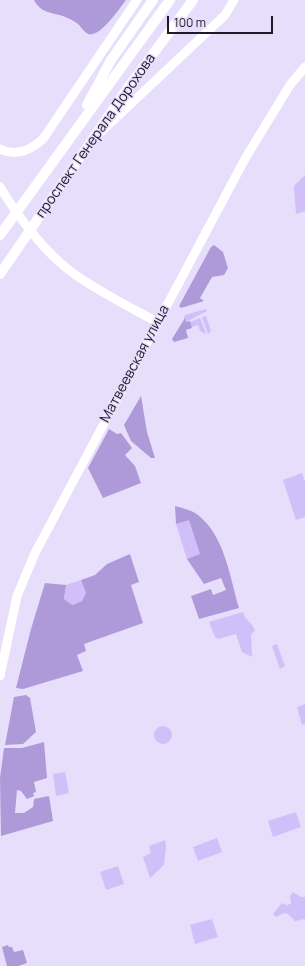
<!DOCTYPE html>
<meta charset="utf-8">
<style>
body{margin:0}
#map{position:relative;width:305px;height:966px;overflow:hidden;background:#e6defb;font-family:Manrope,sans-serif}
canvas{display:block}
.scale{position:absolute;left:167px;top:16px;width:106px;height:18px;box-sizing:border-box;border:2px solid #1e1a27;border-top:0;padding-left:5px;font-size:12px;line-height:14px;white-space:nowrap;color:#1e1a27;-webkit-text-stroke:3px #e6defb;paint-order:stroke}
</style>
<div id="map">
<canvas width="305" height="966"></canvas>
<div class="scale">100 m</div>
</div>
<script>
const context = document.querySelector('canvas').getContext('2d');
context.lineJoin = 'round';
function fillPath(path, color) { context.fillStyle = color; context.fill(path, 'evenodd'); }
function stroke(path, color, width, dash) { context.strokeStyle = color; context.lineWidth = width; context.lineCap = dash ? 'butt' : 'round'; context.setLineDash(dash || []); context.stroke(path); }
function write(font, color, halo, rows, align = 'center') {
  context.font = font + ' Manrope,sans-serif'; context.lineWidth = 3; context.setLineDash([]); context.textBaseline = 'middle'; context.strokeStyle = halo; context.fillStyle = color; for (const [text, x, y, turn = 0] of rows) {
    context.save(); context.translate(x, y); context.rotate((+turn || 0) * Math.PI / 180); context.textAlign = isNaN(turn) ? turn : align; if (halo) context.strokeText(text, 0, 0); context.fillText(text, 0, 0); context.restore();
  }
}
const green = new Path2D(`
 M305,175V211L296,214L294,186Z
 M206,309L207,311L186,322L184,318L185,315Z
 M206,316L211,331L208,334L202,317Z
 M200,318L206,333L205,334L200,331L198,325L192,327L190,322Z
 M302,473L305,482V517L296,520L283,480Z
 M189,519L201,555L187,559L176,524Z
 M81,580L86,593L82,601L71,605L64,599L66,585Z
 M243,612C245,620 252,623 255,630L251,635L252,657L242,652L236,634L218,639L215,637L209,622Z
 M277,644L285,666L280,669L272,646Z
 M305,704V724L302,725L297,707Z
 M154 735a9 9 0 1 1 18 0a9 9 0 1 1-18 0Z
 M65,772L69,793L56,796L53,774Z
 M296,812L301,827L273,837L268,821Z
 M217,838L222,852L198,861L193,847Z
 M165,840L166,847L164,865L150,878L143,857L151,853L149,846Z
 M118,866L124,884L106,890L100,872Z
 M293,892L301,897H305V919L295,921L288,914L284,913L276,917L273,914L282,903L286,905L291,904L290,896Z
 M212,919L218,937L195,944L190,925Z`);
const forest = new Path2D(`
 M34,0H126C119,9 100,38 88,34C84,32 82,28 79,25C75,21 68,18 63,16C50,12 41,13 34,0Z
 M214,245L223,252L228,268L224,275L212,277L200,298L204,301L181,308L179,306L211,247Z
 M185,318L186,322L190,321L192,328L186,330L188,338L174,342L172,339Z
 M141,396L147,432L155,458H151L131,441L124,425Z
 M109,429L117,434L121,433L132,448L125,455L135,466L141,483L103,498L88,468Z
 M175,506C182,508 192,510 198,515C225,536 230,578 239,608L199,619L191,596L211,589L213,595L226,590L221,578L204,584L187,559L200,554L189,520L176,524Z
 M130,554L139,582L131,585L143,623L84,644L86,651L77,655L83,671L23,689L16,688L31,629L45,583L66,585L64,599L72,605L82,601L86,593L81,580L95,575L107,564Z
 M26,695L30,698L36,732L23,744L5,745L14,697Z
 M44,742L47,778L34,782L36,792L33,793L34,796L27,799L21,791L17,790L15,813H24L33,807L34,799L49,796L53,821L1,836L0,778L4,748H22Z
 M8,945L9,947H12L14,952L23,950L27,963L18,966H7L2,947Z`);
const tertiary = new Path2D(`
 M101,132L225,15L234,0
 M0,149C16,157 31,150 43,139L137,0
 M0,187C19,218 41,248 70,271C97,291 128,306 157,322
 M0,676L17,596L35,553L246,157L290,85L305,67`);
const secondary = new Path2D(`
 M87,105L111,60L153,0
 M0,235L170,0
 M0,274L127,89L193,0`);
const streetNames = [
 ["проспект Генерала Дорохова",96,136,-55],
 ["Матвеевская улица",135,364,-62]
];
fillPath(green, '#d1bffa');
fillPath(forest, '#ae9ad8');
stroke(tertiary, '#fff', 9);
stroke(secondary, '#fff', 10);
write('14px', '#1e1a27', '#e6defb', streetNames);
</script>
